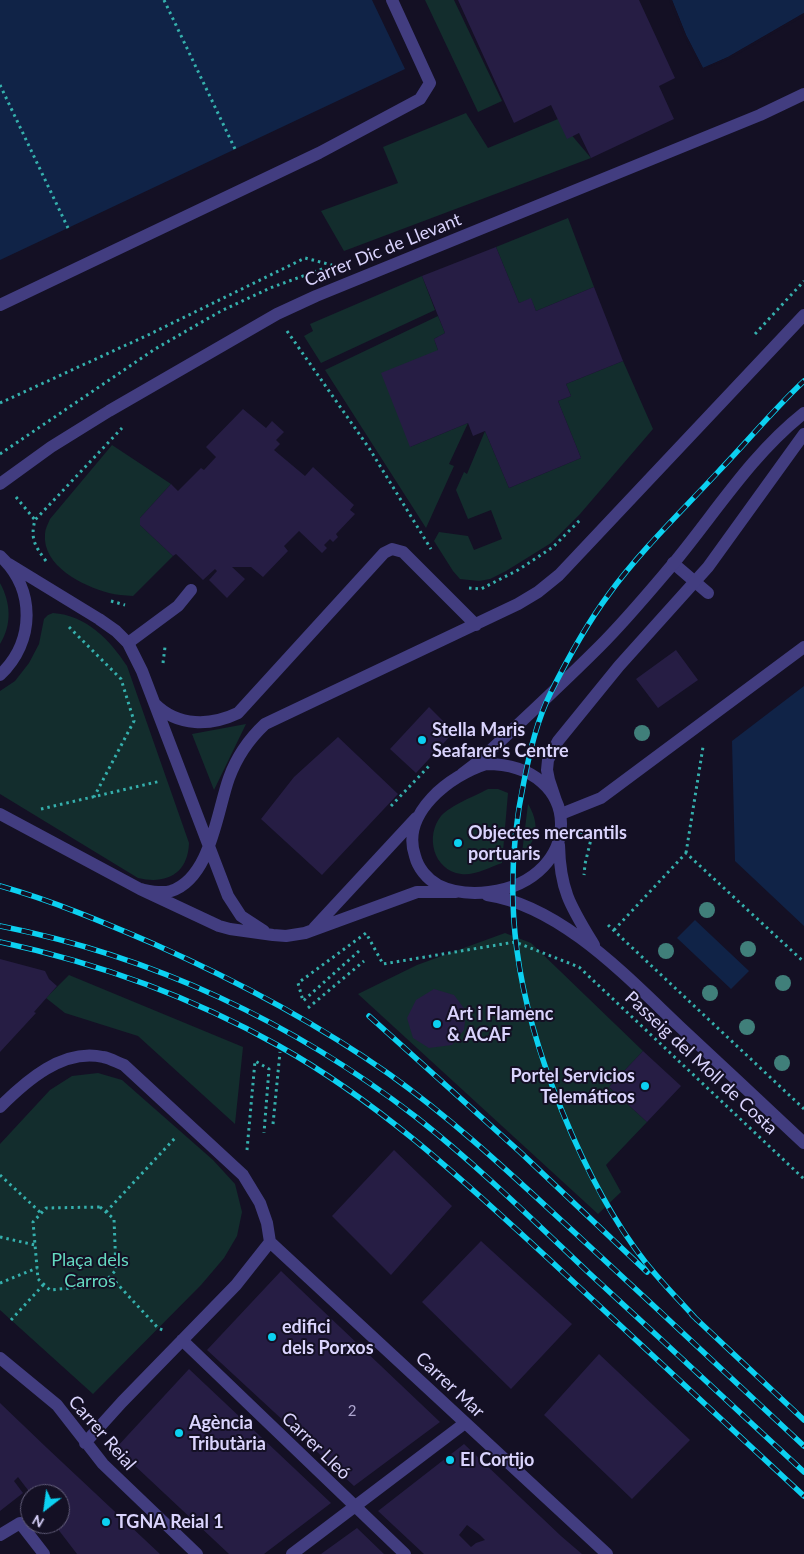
<!DOCTYPE html>
<meta charset="utf-8">
<style>
body{margin:0}
#map{position:relative;width:804px;height:1554px;overflow:hidden;background:#141024;font-family:Lato,sans-serif}
canvas{display:block}
.north{position:absolute;left:20px;top:1484px;width:50px;height:50px;box-sizing:border-box;background:#141024;border:1px solid #635e7b;border-radius:50%;rotate:210deg;font-size:14px;font-weight:700;line-height:20px;text-align:center;color:#dad4fd}
.north::after{content:'';display:block;margin:auto;width:18px;height:22px;background:#0cd1f1;clip-path:polygon(50% 0,100% 100%,50% 72%,0 100%)}
</style>
<div id="map">
<canvas width="804" height="1554"></canvas>
<div class="north">N</div>
</div>
<script>
const context = document.querySelector('canvas').getContext('2d');
context.lineJoin = 'round';
function fillPath(path, color) { context.fillStyle = color; context.fill(path, 'evenodd'); }
function stroke(path, color, width, dash) { context.strokeStyle = color; context.lineWidth = width; context.lineCap = dash ? 'butt' : 'round'; context.setLineDash(dash || []); context.stroke(path); }
function write(font, color, halo, rows, align = 'center') {
  context.font = font + ' Lato,sans-serif'; context.lineWidth = 4; context.setLineDash([]); context.textBaseline = 'middle'; context.strokeStyle = halo; context.fillStyle = color; for (const [text, x, y, turn = 0] of rows) {
    context.save(); context.translate(x, y); context.rotate((+turn || 0) * Math.PI / 180); context.textAlign = isNaN(turn) ? turn : align; if (halo) context.strokeText(text, 0, 0); context.fillText(text, 0, 0); context.restore();
  }
}
const green = new Path2D(`
 M425,0H454L502,101L478,112Z
 M466,113L488,148L558,119L591,158L344,251L321,211L398,183L383,147Z
 M568,218L594,287L536,311L531,299L519,303L496,247Z
 M422,276L435,310L321,363L304,336L313,331L310,324Z
 M438,316L445,333L434,339L438,350L410,447L468,423L449,464L454,466L426,528L325,370Z
 M623,361L653,429L580,514L551,543L506,571L490,579L479,581L460,579L453,571L434,541L439,532L468,536L474,550L502,539L491,510L468,519L456,490L464,472L467,474L485,431L509,488L581,458L558,401L571,396L566,384Z
 M112,445L171,484L140,518V525L173,556L133,596C125,595 116,595 109,593C83,586 42,566 45,534C45,529 48,524 50,519Z
 M0,583C11,603 12,625 0,644Z
 M53,613C86,615 110,640 127,666L189,843C188,873 167,885 138,878L0,794V691L15,681L29,663L39,644L44,619L48,615Z
 M246,724L214,790L192,734Z
 M488,789H498L508,793L502,863C490,867 474,876 461,874C433,870 425,836 441,816C451,805 475,796 488,789Z
 M528,804C539,822 539,840 522,853Z
 M505,933L531,943L643,1051L609,1087L647,1122L606,1165L621,1192L598,1214L358,994L417,965Z
 M69,975L243,1047L235,1124L138,1036L65,1013L46,998Z
 M98,1073L122,1080L213,1160L235,1184L242,1212L237,1236L224,1258L201,1285L93,1394L0,1310V1144L50,1090L72,1076Z`);
const water = new Path2D(`
 M0,0H372L405,69L0,260Z
 M672,0H804V13L728,57L703,68L686,35Z
 M804,686V926L735,861L732,741Z
 M695,920L749,971L731,989L677,938Z`);
const pier = new Path2D(`
 M669,0H672L686,35L703,68L728,57L804,13V16L729,59L702,70L684,36Z`);
const building = new Path2D(`
 M458,0H639L675,78L659,86L674,119L591,158L579,133L567,139L551,105L514,123Z
 M496,247L519,303L531,298L536,311L594,287L623,361L566,384L571,396L558,401L581,458L509,488L485,431L473,436L468,423L410,447L381,373L438,350L434,339L445,333L422,276Z
 M243,409L266,428L272,421L284,432L276,440L280,444L274,450L305,476L313,467L354,505L350,510L355,514L336,534L338,537L333,542L330,539L324,545L327,548L322,553L299,531L284,546L288,551L263,577L251,567H232L245,579L227,598L209,580L217,571L215,569L203,580L176,554L173,556L140,525V518L171,484L178,491L201,468L204,470L216,457L206,447Z
 M676,650L698,680L658,708L636,679Z
 M429,707L454,732L416,773L390,749Z
 M338,737L398,794L322,875L261,819L294,777Z
 M0,959L45,971L49,979L57,986L34,1012L36,1013L0,1052Z
 M434,989L454,995L466,1011L464,1030L452,1045L429,1048L413,1038L407,1018L416,1000Z
 M643,1051L681,1086L647,1122L609,1087Z
 M394,1150L452,1206L391,1275L332,1216Z
 M481,1241L572,1324L511,1389L422,1302Z
 M281,1271L440,1422L354,1486L207,1350Z
 M599,1354L690,1440L632,1499L544,1415Z
 M189,1369L331,1503L264,1554H229L116,1448Z
 M0,1403L47,1448L160,1554H77L54,1524H60V1494H31L18,1477L14,1481L23,1493L0,1511Z
 M464,1444L561,1536L582,1554H424L378,1511ZM467,1525L480,1535L485,1540L476,1543L471,1547L459,1535Z
 M357,1528L384,1554H321Z`);
const path = new Path2D(`
 M164,0L235,149
 M0,85L68,228
 M287,331L369,448L431,549
 M755,334L804,281
 M0,403L148,335L305,258L332,265
 M0,454L155,349L221,311L270,288L325,268
 M16,497L35,520
 M46,561C35,546 30,539 35,520L122,428
 M469,588L481,589L518,570L553,547L580,520
 M111,601L125,605
 M69,627L121,679L134,721L94,797
 M163,663L165,647
 M391,806L429,766
 M41,809L161,781
 M580,832L592,835L585,864L584,875
 M686,853L703,747
 M608,925L804,1109
 M614,930L686,853L804,962
 M359,951L303,1001L298,983L366,933L383,964L515,942L579,967L804,1179
 M308,1008L364,961
 M273,1124L280,1052
 M247,1150L255,1061L269,1069L264,1133
 M0,1175L41,1213
 M100,1207L114,1219L116,1270L102,1285L50,1290L38,1279L33,1222L46,1208Z
 M106,1212L175,1138
 M0,1237L35,1245
 M111,1277L158,1328L165,1331
 M0,1283L37,1268
 M11,1320L44,1284`);
const service = new Path2D(`
 M0,305L319,153L420,99L430,83L392,0
 M673,563L708,593
 M128,643L178,606L191,590
 M561,814L601,798L804,647`);
const minor = new Path2D(`
 M0,484L51,447L109,411L277,314L316,296L760,115L804,94
 M0,556C36,589 35,642 0,675
 M9,564L99,619L116,631L128,643L142,671L228,896L241,916L264,931
 M155,704C178,727 211,726 238,713L384,553L392,549L403,552L476,625
 M486,764C585,764 586,879 489,892C472,894 454,893 438,885C427,879 418,868 415,856C400,813 451,775 486,764Z
 M462,774L479,761C520,723 561,685 600,646C626,620 650,591 673,564C716,512 751,455 804,413
 M556,801L549,780L547,770L548,760L558,741L619,666L708,567L804,434
 M0,814L140,889L219,926L230,929L273,935L286,936L305,933L417,892H456
 M559,845C560,891 571,907 594,945
 M140,889C150,891 161,894 171,891C211,878 217,811 229,778C237,756 249,739 265,724L518,604L538,592L559,575L804,315
 M487,895C561,906 627,977 679,1026C721,1065 762,1104 804,1143
 M314,928L416,818
 M0,1107C26,1081 63,1048 103,1057C110,1058 118,1063 124,1065L243,1175L260,1203L267,1223L270,1242L236,1285L122,1402L85,1443
 M270,1242L607,1554
 M182,1340L405,1554
 M0,1358L57,1405L103,1464L197,1554
 M0,1535L20,1523L44,1554
 M292,1554L465,1423`);
const rail = new Path2D(`
 M0,886C53,901 103,922 154,944C235,980 315,1022 389,1074C455,1121 514,1177 574,1232C651,1303 727,1374 804,1446
 M0,926C152,956 293,1022 416,1117C477,1165 533,1220 589,1273C661,1339 733,1406 804,1472
 M0,942C98,963 192,997 279,1046C381,1103 467,1184 552,1262C636,1340 720,1418 804,1496
 M369,1016L520,1152L647,1272
 M692,1315L804,1420
 M697,1320C680,1301 662,1283 646,1263C610,1217 584,1165 562,1111C517,1001 499,899 524,781C530,751 537,720 551,692C568,658 586,625 609,594C641,550 681,512 718,472C747,442 774,409 804,381`);
const trees = [
 [642,733],
 [707,910],
 [748,949],
 [666,951],
 [783,983],
 [710,993],
 [747,1027],
 [782,1063]
];
const markers = [
 [422,740,5,"#0cd1f1"],
 [458,843,5,"#0cd1f1"],
 [437,1024,5,"#0cd1f1"],
 [645,1086,5,"#0cd1f1"],
 [272,1337,5,"#0cd1f1"],
 [179,1433,5,"#0cd1f1"],
 [450,1460,5,"#0cd1f1"],
 [106,1522,5,"#0cd1f1"]
];
const numberNames = [
 ["2",352,1411]
];
const streetNames = [
 ["Carrer Dic de Llevant",383,250,-22],
 ["Passeig del Moll de Costa",701,1063,43],
 ["Carrer Mar",450,1385,43],
 ["Carrer Reial",102,1433,49],
 ["Carrer Lleó",316,1446,44]
];
const poiNames = [
 ["Stella Maris",432,730],
 ["Seafarer’s Centre",432,751],
 ["Objectes mercantils",468,833],
 ["portuaris",468,854],
 ["Art i Flamenc",447,1014],
 ["& ACAF",447,1035],
 ["Portel Servicios",635,1076,"right"],
 ["Telemáticos",635,1097,"right"],
 ["edifici",282,1327],
 ["dels Porxos",282,1348],
 ["Agència",189,1423],
 ["Tributària",189,1444],
 ["El Cortijo",460,1460],
 ["TGNA Reial 1",116,1522]
];
const parkNames = [
 ["Plaça dels",90,1260],
 ["Carros",90,1281]
];
fillPath(green, '#132d2d');
fillPath(water, '#102347');
fillPath(pier, '#141024');
fillPath(building, '#261d44');
stroke(path, '#35b0ad', 3, [2.5, 4]);
stroke(service, '#423d80', 12);
stroke(minor, '#423d80', 12);
stroke(rail, '#0cd1f1', 5.5);
stroke(rail, '#141024', 4, [11]);
context.fillStyle = '#407f7a';
for (const [x, y] of trees) { context.beginPath(); context.arc(x, y, 8, 0, 2 * Math.PI); context.fill(); }
for (const [x, y, r, color] of markers) { const dot = new Path2D(); dot.arc(x, y, r, 0, 2 * Math.PI); context.fillStyle = color; context.fill(dot); stroke(dot, '#141024', 2); }
write('15px', '#ada6cf', null, numberNames);
write('18px', '#dad4fd', '#141024', streetNames);
write('bold 18px', '#dad4fd', '#141024', poiNames, 'left');
write('18px', '#64d9c0', '#141024', parkNames);
</script>
